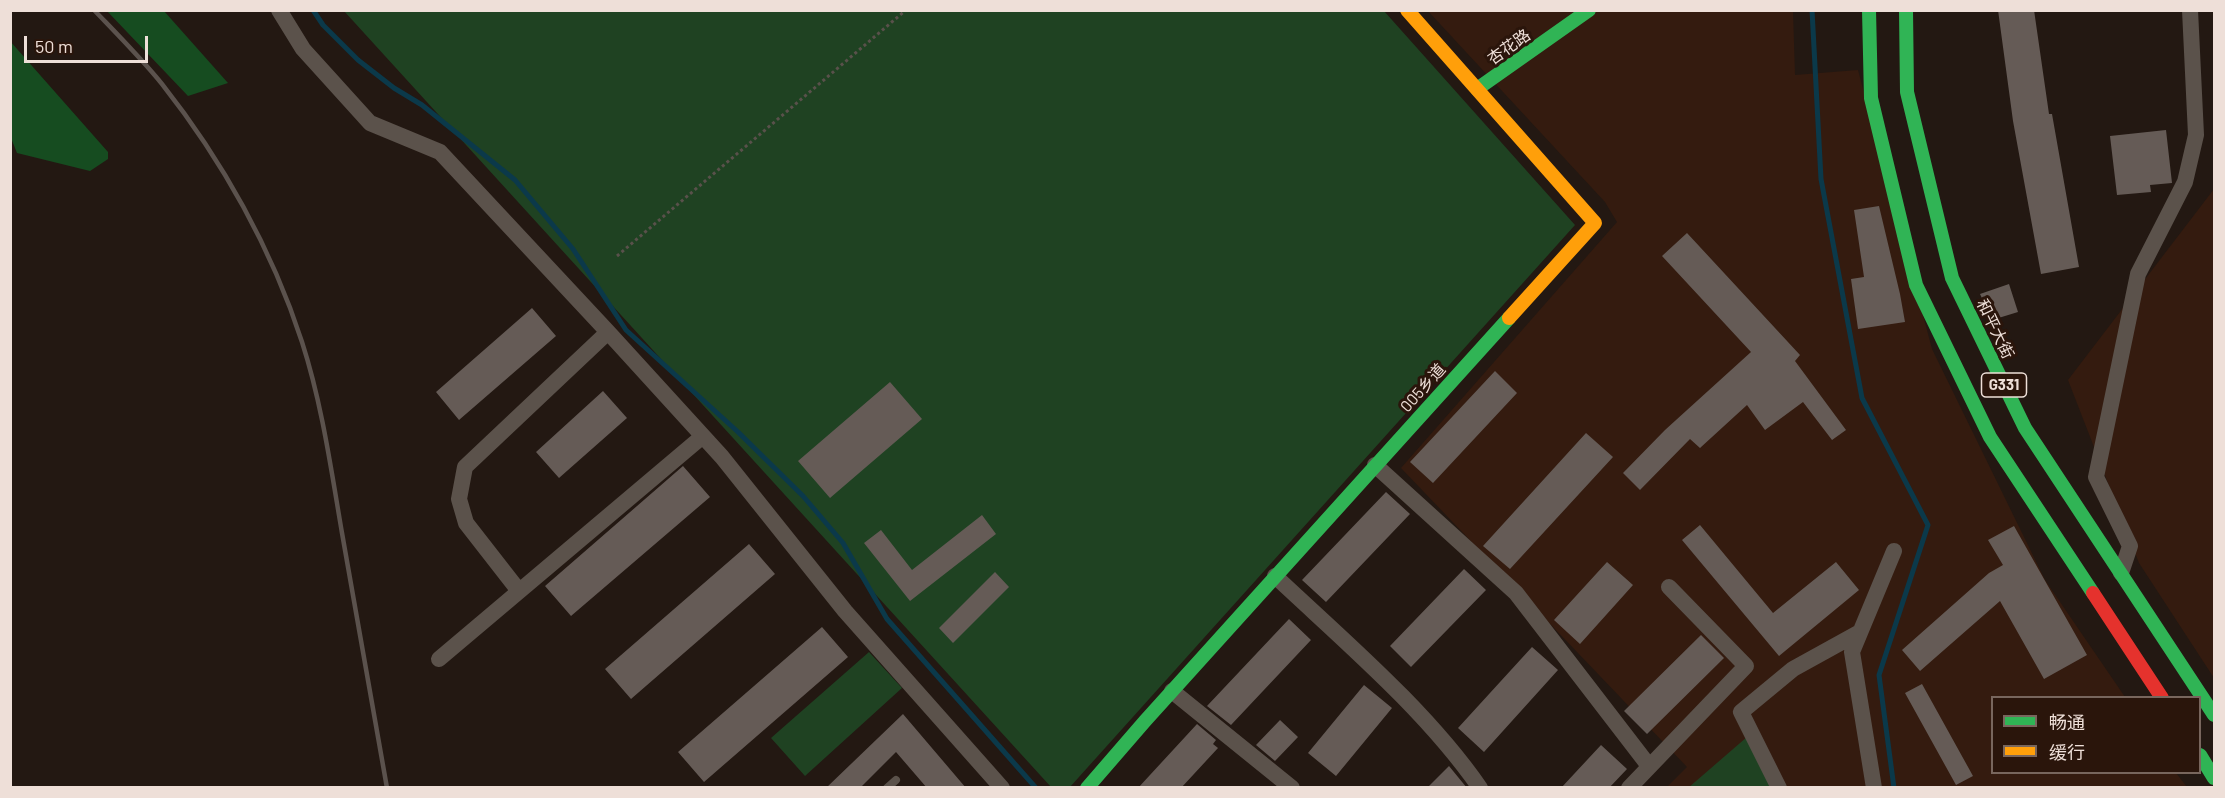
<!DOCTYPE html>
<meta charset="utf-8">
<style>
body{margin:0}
#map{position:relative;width:2225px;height:798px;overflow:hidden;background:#231812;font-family:Barlow,"Noto Sans SC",sans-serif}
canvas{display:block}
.frame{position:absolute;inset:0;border:12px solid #eedfd8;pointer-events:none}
.legend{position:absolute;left:1991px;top:696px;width:210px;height:78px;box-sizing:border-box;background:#2a150b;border:2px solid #78665d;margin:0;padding:8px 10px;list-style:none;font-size:18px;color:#eedfd8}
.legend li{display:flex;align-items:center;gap:12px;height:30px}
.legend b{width:30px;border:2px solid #78665d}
.scale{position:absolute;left:24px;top:36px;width:124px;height:27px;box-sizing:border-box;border:3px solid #eedfd8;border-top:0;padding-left:8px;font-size:18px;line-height:21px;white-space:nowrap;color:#eedfd8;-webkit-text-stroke:4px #2a150b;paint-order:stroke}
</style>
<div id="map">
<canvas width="2225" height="798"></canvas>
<div class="frame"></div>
<ul class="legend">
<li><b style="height:8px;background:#30b455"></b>畅通</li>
<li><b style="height:8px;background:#ff9f0a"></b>缓行</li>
</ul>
<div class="scale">50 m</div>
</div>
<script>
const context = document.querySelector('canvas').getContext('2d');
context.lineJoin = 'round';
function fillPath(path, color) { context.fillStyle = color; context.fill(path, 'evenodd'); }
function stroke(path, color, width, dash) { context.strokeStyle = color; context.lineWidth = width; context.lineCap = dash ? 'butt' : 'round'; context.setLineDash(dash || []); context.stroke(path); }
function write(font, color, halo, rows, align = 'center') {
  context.font = font + ' Barlow,"Noto Sans SC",sans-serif'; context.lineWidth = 6; context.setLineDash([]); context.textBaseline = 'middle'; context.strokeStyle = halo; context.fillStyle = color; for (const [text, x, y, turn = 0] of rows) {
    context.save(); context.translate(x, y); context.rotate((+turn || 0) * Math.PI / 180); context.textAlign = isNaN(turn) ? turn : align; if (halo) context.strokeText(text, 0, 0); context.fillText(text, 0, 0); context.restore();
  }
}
const built = new Path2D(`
 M1428,11H1793L1795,75L1858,70L1932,349L2045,580L2125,697L1992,698V772L2176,773L2187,787H1667L1687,767L1401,468L1617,222L1605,202Z
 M2214,189V678L2139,563L2068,380Z`);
const green = new Path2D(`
 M344,11H1384L1575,225L1070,787H1051Z
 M869,652L902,688L805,776L771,738Z
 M1747,737L1772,788H1688Z`);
const forest = new Path2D(`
 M107,11H164L228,83L188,96Z
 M10,41L108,152V159L90,171L17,153L11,138Z`);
const stream = new Path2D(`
 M313,10L323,25L358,60L394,88L422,105L515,180L573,249L626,330L738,432L803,496L843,543L887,619L1036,788
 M1812,10L1821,179L1862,398L1928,525L1879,675L1894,788`);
const building = new Path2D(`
 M1998,10H2034L2049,114H2052L2079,267L2041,274L2013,121Z
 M2166,130L2172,183L2150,185L2151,192L2117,195L2110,136Z
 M1879,206L1900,294L1905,322L1858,329L1851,279L1864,277L1854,210Z
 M1687,233L1800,355L1795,361L1846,430L1832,440L1803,402L1765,430L1747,405L1700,448L1690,439L1640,490L1623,473L1665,430L1751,352L1662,256Z
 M2009,284L2018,312L1992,320L1980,294Z
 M532,308L556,336L459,420L436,392Z
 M1495,371L1517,393L1433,483L1410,462Z
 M890,382L922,419L830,498L798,461Z
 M603,391L627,418L559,478L536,452Z
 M1586,433L1613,457L1510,569L1483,546Z
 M683,466L710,497L571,616L545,586Z
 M1386,492L1410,514L1326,602L1302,580Z
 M982,515L996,534L910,601L864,543L881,530L912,570Z
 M1700,525L1773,613L1836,562L1859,590L1779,656L1682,540Z
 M2014,526L2087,655L2044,679L2000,601L1920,671L1902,650L1989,573L2003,565L1988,540Z
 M749,544L775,574L631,699L605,669Z
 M1607,562L1633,585L1580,644L1554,620Z
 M1464,569L1486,590L1411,667L1390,646Z
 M995,572L1009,587L953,643L939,628Z
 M1289,619L1311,640L1231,725L1207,706Z
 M822,627L848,657L704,782L678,752Z
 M1701,635L1724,658L1647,734L1624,711Z
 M1532,647L1558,670L1484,752L1458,728Z
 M1922,684L1973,776L1956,785L1905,693Z
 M1364,685L1392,708L1336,776L1308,753Z
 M903,714L966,788H927L896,752L860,788H826Z
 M1280,720L1298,737L1275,761L1256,745Z
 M1197,724L1216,740L1213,744L1218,748L1181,788H1138Z
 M1601,745L1627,769L1609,788H1561Z
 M1449,766L1467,788H1427Z`);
const path = new Path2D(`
 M617,256L906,10`);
const lane = new Path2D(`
 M887,788L896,780`);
const street = new Path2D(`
 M279,10L303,49L370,123L440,152L608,332L722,457L845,611L1002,788
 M1375,465L1516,593L1649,766
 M2121,573L2130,546L2096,477L2138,274L2185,182L2196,135L2190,10
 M1275,576C1344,641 1426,710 1480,788
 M519,591L466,523L459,499L465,467L608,332
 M439,659L703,436
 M1172,691L1292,788
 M1629,788L1746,666L1669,587
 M1779,788L1741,712L1793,669L1860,632
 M1874,788L1852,652L1894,551`);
const fast = new Path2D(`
 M1869,10L1871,98L1916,285L1990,437L2093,593
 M1906,10L1907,92L1952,278L2025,428L2214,715
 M1477,89L1589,10
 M2200,755L2214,778
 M1087,788L1145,721L1509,318`);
const slow = new Path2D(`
 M1407,10L1595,223L1509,318`);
const jam = new Path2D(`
 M2093,593L2162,698`);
const rail = new Path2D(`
 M94,10C117,34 141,58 162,84C222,160 272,249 302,342C322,404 331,469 342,533C357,618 372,703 387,788`);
const shields = [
 [2004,385,45]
];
const shieldNames = [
 ["G331",2004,385]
];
const streetNames = [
 ["杏花路",1509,47,-35],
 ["和平大街",1995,329,64],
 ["005乡道",1423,388,-48]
];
fillPath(built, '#341b0f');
fillPath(green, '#1f4222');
fillPath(forest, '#164c20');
stroke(stream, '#0b394a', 5);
fillPath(building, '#655b56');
stroke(path, '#59514b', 3, [3, 3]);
stroke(lane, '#5b524b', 8);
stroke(street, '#5b524b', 16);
stroke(fast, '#30b455', 14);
stroke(slow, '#ff9f0a', 14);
stroke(jam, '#e5322d', 14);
stroke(rail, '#5b524d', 4.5);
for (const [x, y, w] of shields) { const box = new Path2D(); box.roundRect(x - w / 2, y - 12, w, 24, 4.5); context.fillStyle = '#2a150b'; context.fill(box); stroke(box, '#eedfd8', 1.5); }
write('bold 15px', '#eedfd8', null, shieldNames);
write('16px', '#eedfd8', '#2a150b', streetNames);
</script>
